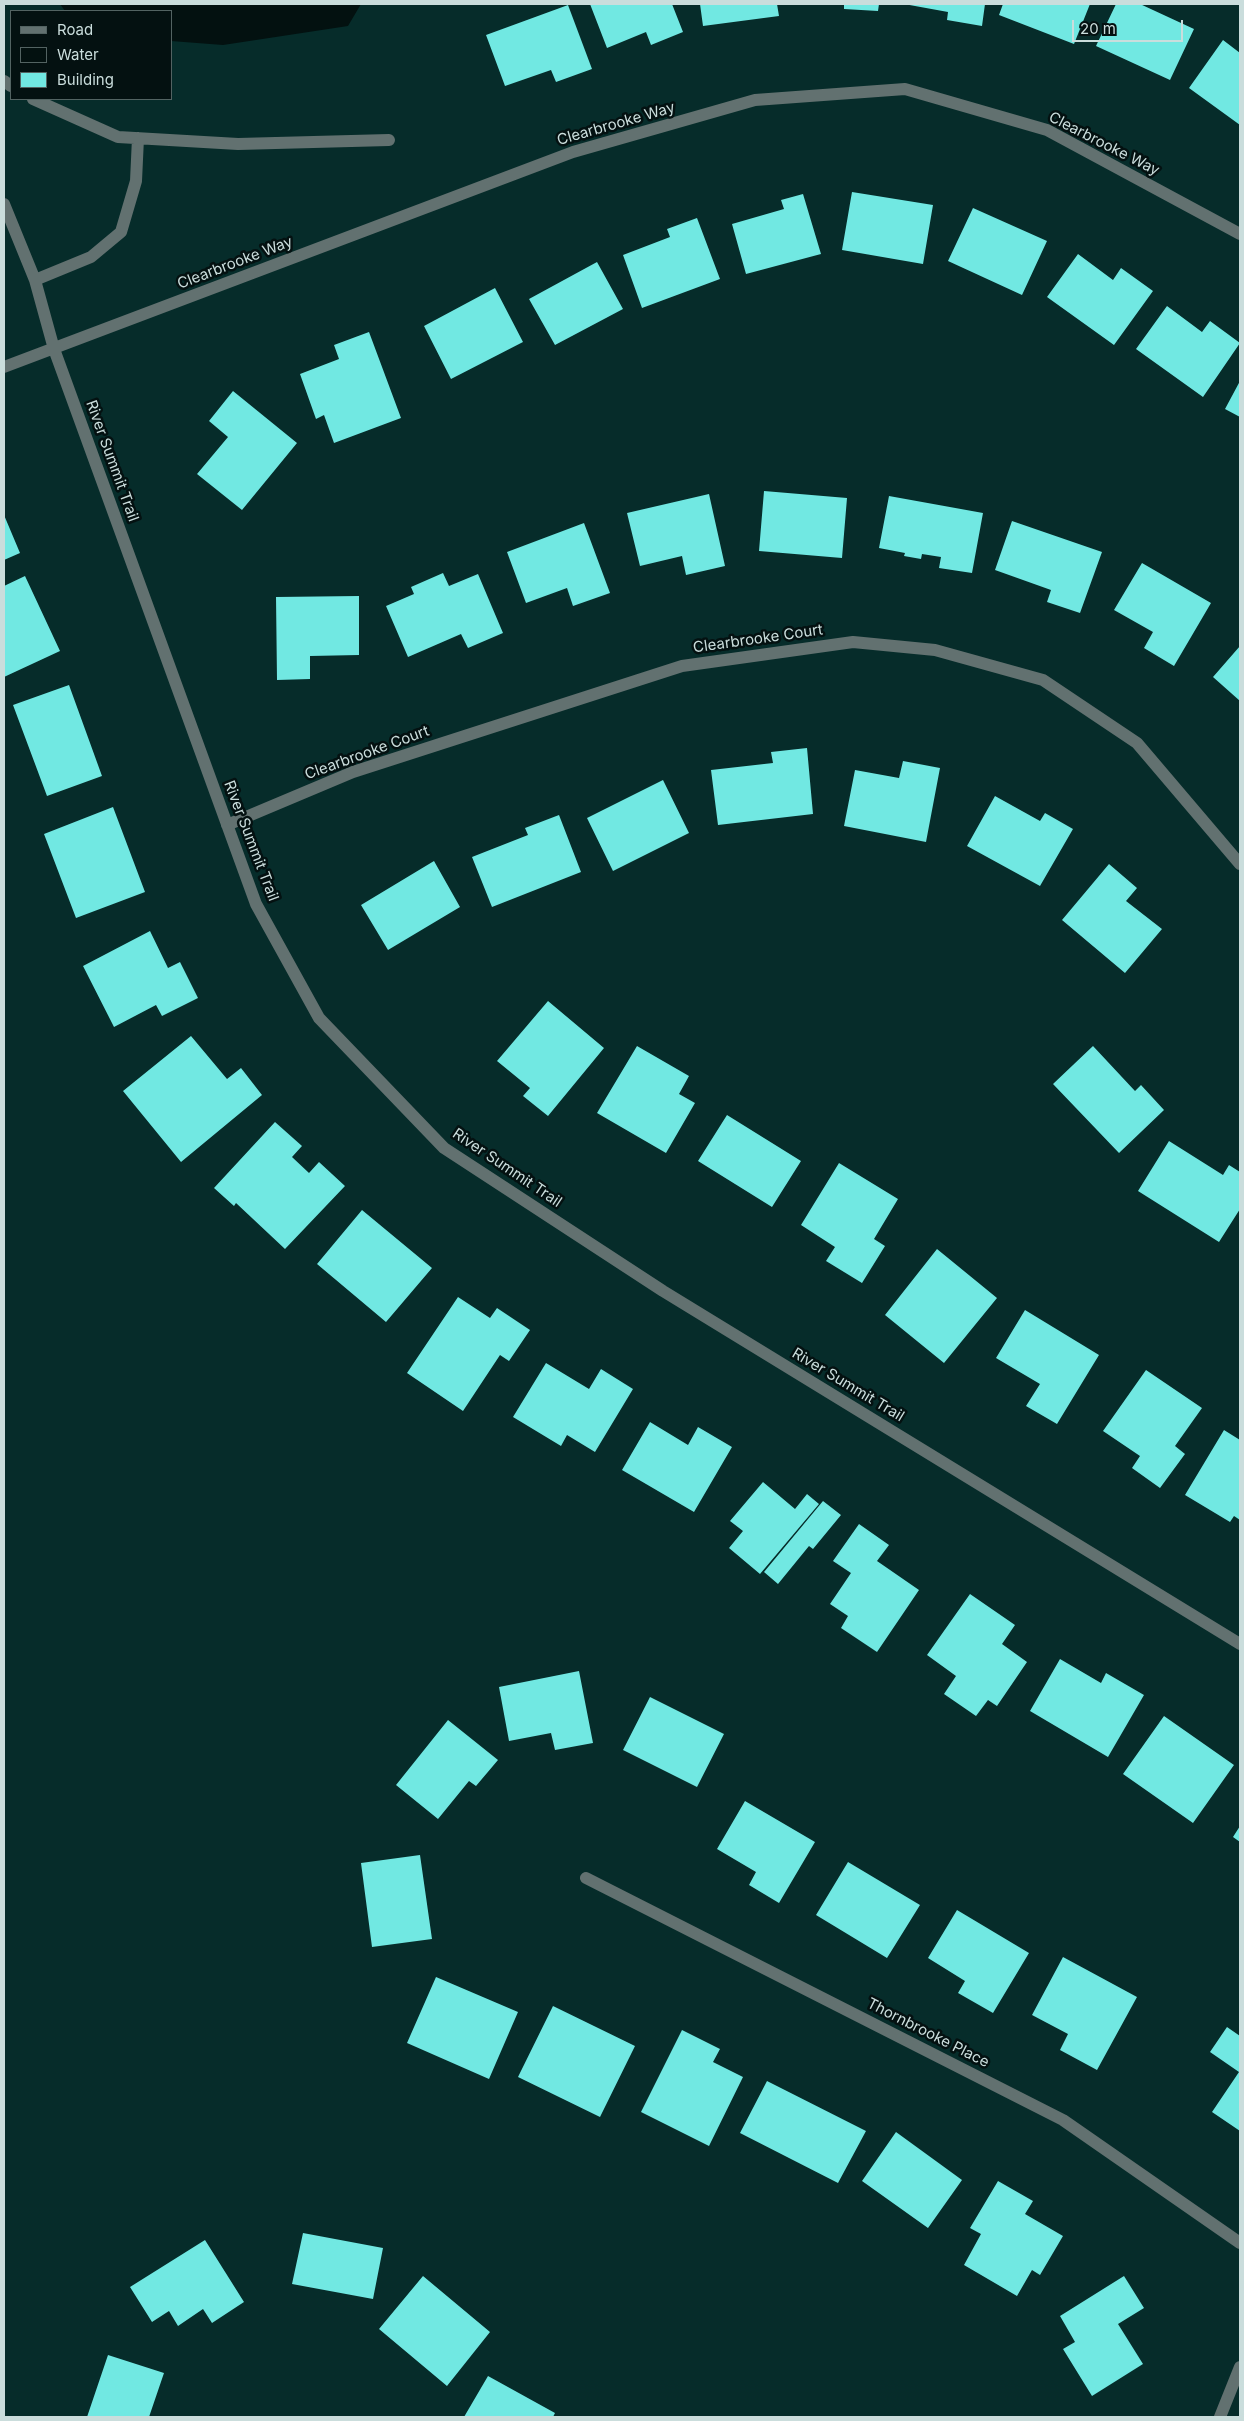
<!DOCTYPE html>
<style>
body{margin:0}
#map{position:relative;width:1244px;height:2421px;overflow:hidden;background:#062c2a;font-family:Inter,sans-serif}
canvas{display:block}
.frame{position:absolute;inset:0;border:5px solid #cadddc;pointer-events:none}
.legend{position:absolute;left:10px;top:10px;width:162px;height:90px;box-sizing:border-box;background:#041111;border:1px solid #536362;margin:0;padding:6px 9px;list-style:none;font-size:15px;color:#cadddc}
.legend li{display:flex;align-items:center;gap:10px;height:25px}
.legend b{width:25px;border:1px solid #536362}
.scale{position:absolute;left:1072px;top:20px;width:111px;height:22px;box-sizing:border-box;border:2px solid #cadddc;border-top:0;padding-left:6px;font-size:15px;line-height:18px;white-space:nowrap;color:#cadddc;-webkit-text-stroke:4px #041111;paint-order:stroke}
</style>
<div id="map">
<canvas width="1244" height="2421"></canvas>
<div class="frame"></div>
<ul class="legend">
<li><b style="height:6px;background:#627170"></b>Road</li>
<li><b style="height:14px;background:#031110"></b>Water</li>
<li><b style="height:14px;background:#71e8e2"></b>Building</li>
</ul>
<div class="scale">20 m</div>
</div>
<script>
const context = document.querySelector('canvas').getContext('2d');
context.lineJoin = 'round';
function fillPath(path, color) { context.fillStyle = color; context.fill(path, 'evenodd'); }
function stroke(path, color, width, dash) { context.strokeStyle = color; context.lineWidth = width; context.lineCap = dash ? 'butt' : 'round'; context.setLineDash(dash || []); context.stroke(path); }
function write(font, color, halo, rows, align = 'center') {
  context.font = font + ' Inter,sans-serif'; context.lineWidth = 5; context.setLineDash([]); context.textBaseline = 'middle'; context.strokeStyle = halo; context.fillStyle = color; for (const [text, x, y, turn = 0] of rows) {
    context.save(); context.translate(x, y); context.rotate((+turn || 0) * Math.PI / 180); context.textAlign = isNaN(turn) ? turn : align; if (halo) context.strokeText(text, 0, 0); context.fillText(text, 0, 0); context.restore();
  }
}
const water = new Path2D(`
 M60,4H361L348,26L223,45L171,41V11H65Z`);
const building = new Path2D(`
 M590,4H672L683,32L651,45L646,32L607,48Z
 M700,4H777L779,16L703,26Z
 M844,4H879L878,11L844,9Z
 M904,4H985L982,26L947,20L948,12Z
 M1003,4H1090L1074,44L999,15Z
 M1116,4H1140L1194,29L1170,80L1096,46Z
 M568,5L592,69L556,82L551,70L505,86L486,35Z
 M1223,40L1240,53V125L1189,88Z
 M852,192L933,205L923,264L842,250Z
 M803,194L821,254L746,274L732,224L784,209L781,200Z
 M973,208L1047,241L1022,295L948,261Z
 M697,218L720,279L642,308L623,255L670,237L667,229Z
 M1078,254L1113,280L1121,268L1153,291L1114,345L1047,297Z
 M597,262L623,309L555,345L529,299Z
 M495,288L523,342L451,379L424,326Z
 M1167,306L1202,332L1210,321L1240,343L1203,397L1136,349Z
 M369,332L401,418L334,443L324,415L316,419L300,374L339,359L334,345Z
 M1240,381V417L1225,409Z
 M233,391L297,443L242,510L197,474L228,437L209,421Z
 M764,491L847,498L842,558L759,551Z
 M709,494L725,566L686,575L682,556L640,566L627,513Z
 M889,496L983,513L972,573L939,568L941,557L922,554L921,559L904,556L905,553L879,548Z
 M4,515L20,553L4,560Z
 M1012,521L1102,552L1080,613L1047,602L1051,590L995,570Z
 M584,523L610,593L573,606L567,588L526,603L507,552Z
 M1142,563L1211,603L1174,666L1144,648L1153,632L1114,610Z
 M443,573L449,586L478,574L503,633L468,648L461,634L408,657L386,606L414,594L411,587Z
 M25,576L60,651L4,677V586Z
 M359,596V655L310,656V679L277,680L276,597Z
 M1240,646V701L1213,677Z
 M69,685L102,776L47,796L13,705Z
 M807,748L813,814L718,825L711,770L773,763L771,752Z
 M903,761L940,768L926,842L844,826L855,770L899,778Z
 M663,780L689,833L613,871L587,818Z
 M995,796L1040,821L1045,813L1073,829L1040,886L967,846Z
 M113,807L145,892L76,918L44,834Z
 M559,815L581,872L492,907L472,857L528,835L525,828Z
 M434,861L460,907L388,950L361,905Z
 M1109,864L1137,888L1126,901L1162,929L1125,973L1062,920Z
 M150,931L168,968L180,962L198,998L162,1016L156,1005L114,1027L83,966Z
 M548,1001L604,1048L548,1116L523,1096L530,1088L497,1061Z
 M191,1036L227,1079L241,1068L262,1095L181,1162L123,1091Z
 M637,1046L689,1076L679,1094L695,1103L666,1153L597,1113Z
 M1093,1046L1135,1091L1141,1085L1164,1110L1119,1153L1053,1084Z
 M727,1115L801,1161L772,1207L698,1161Z
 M275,1122L302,1146L292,1157L309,1173L319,1162L345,1186L285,1249L236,1203L234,1206L214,1188Z
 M1169,1141L1223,1175L1229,1165L1240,1172V1209L1219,1242L1138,1191Z
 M839,1163L898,1199L874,1239L885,1246L862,1283L826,1261L835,1247L801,1225Z
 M362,1210L432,1268L386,1322L317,1264Z
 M937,1249L997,1298L944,1363L885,1315Z
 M458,1297L490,1318L497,1308L530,1330L509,1361L500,1355L463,1411L407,1373Z
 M1025,1310L1099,1355L1057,1424L1026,1406L1040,1384L996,1358Z
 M546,1363L589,1389L601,1369L633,1389L595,1452L567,1435L561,1446L513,1417Z
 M1146,1370L1202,1408L1175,1446L1185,1454L1160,1488L1132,1468L1140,1456L1103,1431Z
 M650,1422L688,1445L698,1427L732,1447L694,1512L622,1470Z
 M1224,1430L1240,1440V1520L1234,1516L1230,1522L1185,1495Z
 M763,1482L795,1509L807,1494L819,1504L760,1574L729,1548L743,1531L730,1521Z
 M823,1501L841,1515L813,1549L809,1546L778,1584L764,1572Z
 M859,1524L889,1545L877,1561L919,1590L877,1652L841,1628L848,1616L830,1604L851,1573L833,1561Z
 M970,1594L1015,1625L1002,1644L1027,1662L997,1706L988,1700L976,1716L944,1694L956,1676L927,1655Z
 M1060,1659L1101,1683L1106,1673L1144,1695L1108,1757L1030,1711Z
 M579,1671L593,1743L555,1750L551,1733L509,1741L499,1687Z
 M650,1697L724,1734L697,1787L623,1750Z
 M1164,1716L1234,1765L1193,1823L1123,1774Z
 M448,1720L498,1760L476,1786L469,1781L438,1819L396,1785Z
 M745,1801L815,1842L779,1903L749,1885L756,1872L717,1849Z
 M1240,1826V1842L1233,1837Z
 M420,1855L432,1939L372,1947L361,1863Z
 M848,1862L920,1905L887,1958L816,1915Z
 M957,1910L1029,1953L993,2013L958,1993L965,1981L928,1958Z
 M1063,1957L1137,1997L1097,2070L1060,2050L1068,2034L1032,2015Z
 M436,1977L518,2012L489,2079L407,2043Z
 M553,2006L635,2046L600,2117L518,2077Z
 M1227,2027L1240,2036V2131L1212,2112L1239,2072L1210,2052Z
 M682,2030L720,2049L713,2062L743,2077L709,2146L641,2112Z
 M767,2081L866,2131L838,2183L740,2133Z
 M896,2132L962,2180L928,2228L862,2181Z
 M998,2181L1033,2201L1025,2214L1063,2236L1040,2275L1032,2270L1017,2296L964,2265L981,2234L970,2228Z
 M303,2233L383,2248L373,2299L292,2284Z
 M205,2240L244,2302L212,2323L203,2309L178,2326L169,2311L152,2322L130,2287Z
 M423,2276L490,2332L447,2386L379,2329Z
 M1124,2276L1144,2308L1118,2324L1143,2364L1092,2396L1063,2349L1075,2342L1060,2316Z
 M108,2355L164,2373L149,2417H87Z
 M488,2376L555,2413L553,2417H464Z`);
const minor = new Path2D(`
 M4,81L11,86
 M33,99L118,137L238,144L389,140
 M4,204L35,280L54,349L256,904L319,1018L444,1148L663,1291L1240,1644
 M35,280L91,257L121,232L136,181L138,138
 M4,367L573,152L755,100L905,89L1047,130L1240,234
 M227,825L353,772L682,666L853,642L935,650L1043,680L1137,743L1240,864
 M586,1878L1063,2120L1240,2243
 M1220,2417L1240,2367`);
const streetNames = [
 ["Clearbrooke Way",616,124,-16],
 ["Clearbrooke Way",1104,144,27],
 ["Clearbrooke Way",235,263,-21],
 ["River Summit Trail",112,461,70],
 ["Clearbrooke Court",758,639,-8],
 ["Clearbrooke Court",367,753,-20],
 ["River Summit Trail",251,841,69],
 ["River Summit Trail",507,1168,34],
 ["River Summit Trail",848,1385,31],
 ["Thornbrooke Place",928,2033,27]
];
fillPath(water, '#031110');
fillPath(building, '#71e8e2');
stroke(minor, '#627170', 12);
write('15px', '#cadddc', '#041111', streetNames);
</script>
